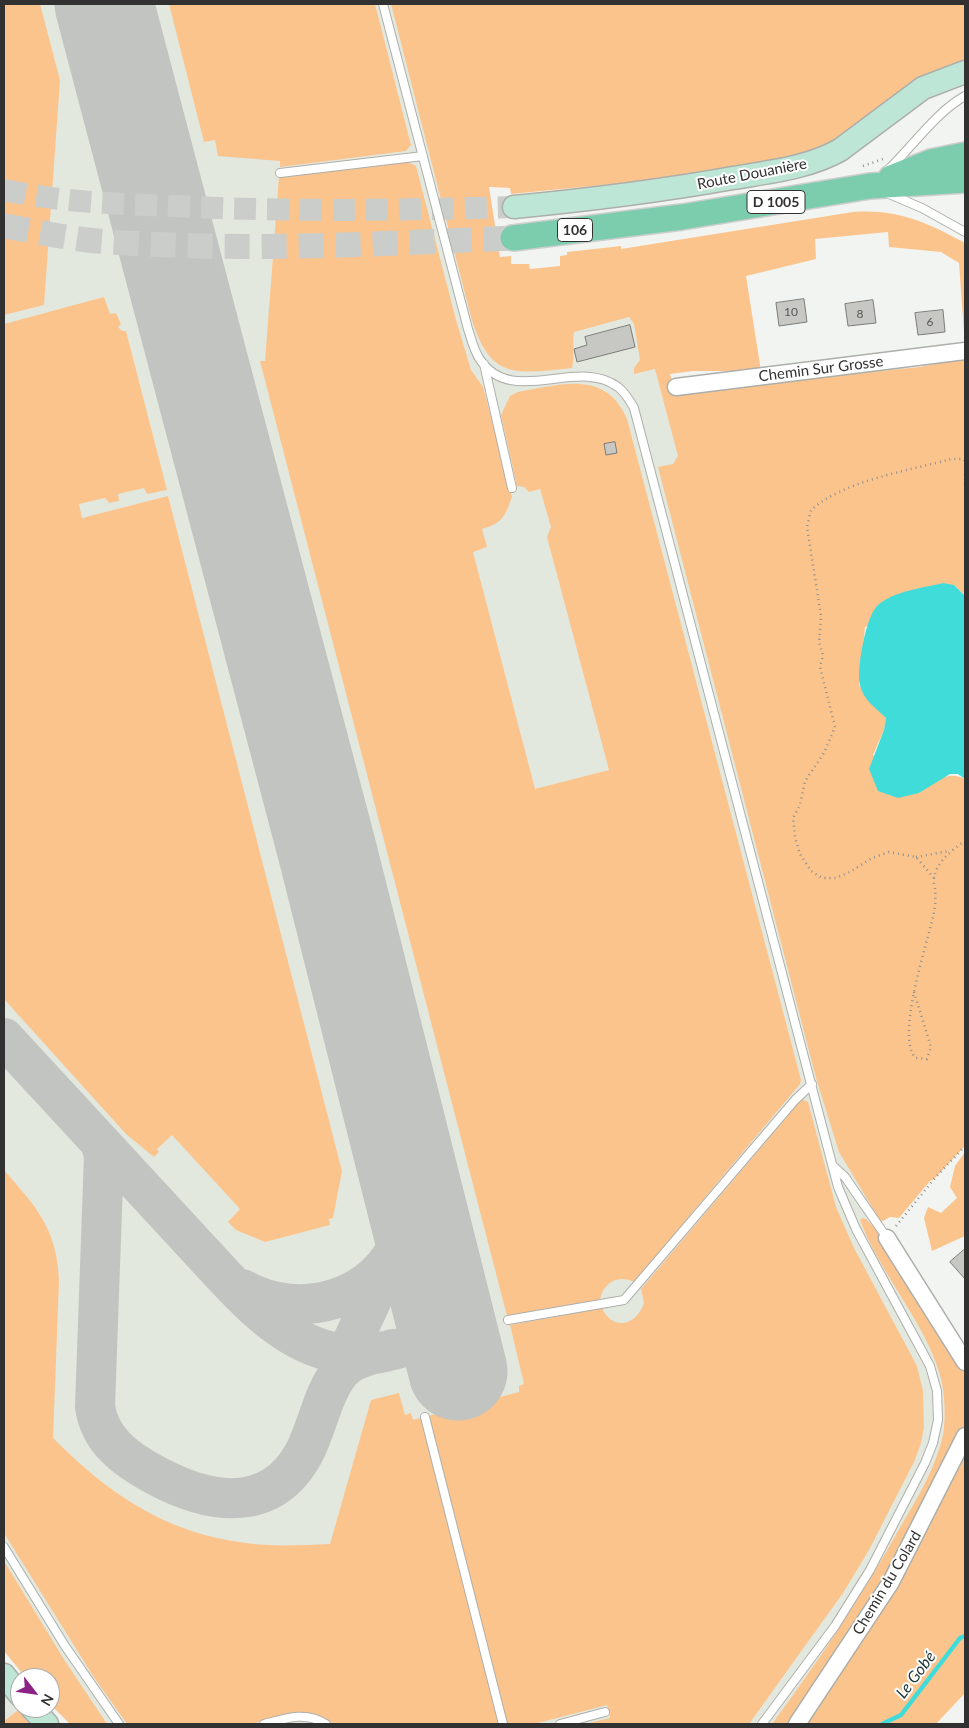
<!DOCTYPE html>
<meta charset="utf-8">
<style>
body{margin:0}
#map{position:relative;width:969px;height:1728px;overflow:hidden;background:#f2f4f1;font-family:Lato,sans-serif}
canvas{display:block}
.frame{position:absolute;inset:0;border:5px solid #303130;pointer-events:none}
.north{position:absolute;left:10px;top:1668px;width:50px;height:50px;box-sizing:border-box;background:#fff;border:1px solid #acadac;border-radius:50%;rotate:120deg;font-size:14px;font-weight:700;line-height:20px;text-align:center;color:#303130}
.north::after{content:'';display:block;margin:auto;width:18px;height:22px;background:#8c2286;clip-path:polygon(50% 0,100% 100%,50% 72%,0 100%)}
</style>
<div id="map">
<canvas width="969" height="1728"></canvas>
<div class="frame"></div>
<div class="north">N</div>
</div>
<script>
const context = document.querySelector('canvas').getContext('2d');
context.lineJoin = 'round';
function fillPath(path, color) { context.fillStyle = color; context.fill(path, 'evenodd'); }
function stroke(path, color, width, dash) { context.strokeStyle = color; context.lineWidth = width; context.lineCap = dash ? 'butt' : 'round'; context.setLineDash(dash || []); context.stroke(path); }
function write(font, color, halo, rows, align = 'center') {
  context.font = font + ' Lato,sans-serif'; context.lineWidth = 4; context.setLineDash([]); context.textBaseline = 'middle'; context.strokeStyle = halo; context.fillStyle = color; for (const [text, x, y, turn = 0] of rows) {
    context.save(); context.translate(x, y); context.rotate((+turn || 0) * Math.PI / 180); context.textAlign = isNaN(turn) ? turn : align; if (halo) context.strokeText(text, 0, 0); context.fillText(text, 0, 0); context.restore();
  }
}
const built = new Path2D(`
 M4,4H444L506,296L644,275L890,1217L873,1227L961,1385L959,1428L898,1550L777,1724H70L50,1704V1678H26L4,1651Z
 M4,1692L19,1709L4,1721Z`);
const green = new Path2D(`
 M4,4H40L60,80L44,305L4,315Z
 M169,4H375L411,145L406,151L280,167V161L218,156L215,140L204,142Z
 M391,4H965V61C942,68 918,77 898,92C869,115 843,139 810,154L625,185L624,183L511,194L510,188L489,187L500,257L511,256V264H529L530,269L560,266V256L567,255V252L621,246V249L853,212C898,209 926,222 965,243V346L959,263L941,252L889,247L888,232L815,239L816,259L746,276L761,371H693L670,374L676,395L759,383L920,367L965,358V596L954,585L865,627L859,684L864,694L886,718L884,730L873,755L919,793C935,782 946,770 965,779V1146L935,1178L930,1181L899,1218L890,1217L881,1222L839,1152L816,1078L658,467L673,464L678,456L655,369L634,374V368L640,360L634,324L629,317L574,332C572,344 575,357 572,368C514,374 490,380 471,317Z
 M406,161L416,166L456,320L471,370L483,387L512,497C505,516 503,523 482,529L487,547L473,552L535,789L609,770L547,537L551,527L540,489L529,492L524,487L517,486L501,415L510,396L518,392C562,384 606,370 627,419L801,1080L800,1084L634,1282C618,1274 602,1283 600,1301L507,1316L260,361H265L279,177Z
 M104,297L110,314L116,313L121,324L118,327L122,331H126L167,490L147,494L144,488L118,494L119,501L109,503L105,498L79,504L82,518L168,496L342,1171L333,1218L329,1219L330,1225L265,1242L236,1230L228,1222L240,1209L172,1135L157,1149L159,1152L154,1157L126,1134L4,999V324Z
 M802,1099L808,1102L836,1207L854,1248L917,1366L923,1391L924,1427L921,1443L914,1462L869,1550L843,1593L749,1724H585L610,1718L607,1705L534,1724H333L317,1715L303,1712L251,1724H127L93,1676L4,1533V1170C37,1208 57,1229 59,1281L53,1438C109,1494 165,1533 246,1543C274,1547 302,1545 330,1544L371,1400L399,1393L405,1415L411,1413L413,1420L519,1392V1386L524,1384L510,1325L602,1308C613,1332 637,1325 644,1303L641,1289Z
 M965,1152V1236L932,1251L924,1218L928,1207L941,1213L957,1198L950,1187L955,1166Z
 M863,1218L866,1219L878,1231L965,1372V1428L913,1534L792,1724H772C820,1659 863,1595 902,1524C918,1497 936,1467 943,1435C946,1416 945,1393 940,1375C925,1322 880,1274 860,1220Z
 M965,1446V1693L936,1724H802Z
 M4,1561L65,1661L107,1724H70L50,1704V1678H26L4,1651Z
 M18,1710L30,1724H4V1721Z`);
const water = new Path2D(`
 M943,583L954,585L965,596V779L958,774H950L919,793L898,798L878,791L869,769L884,730L886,718C876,708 863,700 860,685C856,670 866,615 878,605C894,591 923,588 943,583Z`);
const stream = new Path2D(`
 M882,1724L901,1715L960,1638L965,1636`);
const taxiway = new Path2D(`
 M4,1038L222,1274C263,1318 309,1362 374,1354C399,1350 424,1341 448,1334
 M100,1142L104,1155L95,1407C100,1441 127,1460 155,1475C207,1503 270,1516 304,1453C317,1429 323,1391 341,1371C353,1357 376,1354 393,1349
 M242,1289C300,1322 379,1300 403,1234C410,1214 409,1194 408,1173
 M336,1377L386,1269`);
const runway = new Path2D(`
 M104,4L328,854L458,1371`);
const building = new Path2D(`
 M804,299L807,322L779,326L776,303Z
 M873,300L876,323L848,326L845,304Z
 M943,310L945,332L918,335L915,313Z
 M630,325L635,347L577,362L574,349L587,345L585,337Z
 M615,442L617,453L606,455L604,444Z
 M965,1249V1279L950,1262Z`);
const secondaryTunnel = new Path2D(`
 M4,190C59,202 117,204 173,206C288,212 399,210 514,207`);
const primaryTunnel = new Path2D(`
 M4,226C34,231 66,238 97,241C236,252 375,244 513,238`);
const path = new Path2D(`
 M863,166L883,159
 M965,474V487
 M916,857L949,851
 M934,878L916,857L889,852L872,858L850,872L836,878H822L811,871L800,854L795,837L793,818L800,805L805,781L824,753L835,727L820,667L823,655L819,643L821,616L807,527L811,510C845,480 908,471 951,459H963L965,461
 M914,992L931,1047L927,1059L916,1058C895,1039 927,944 933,917C935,908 936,899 935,890C935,887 933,882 934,878C937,861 952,850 965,841
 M896,1226L935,1178L965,1146`);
const lane = new Path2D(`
 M383,4L468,329C471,338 474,350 479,358C511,409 577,356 618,387C625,392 630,401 634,408L838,1187L856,1229L930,1366L937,1391L938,1420L933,1443L925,1463L870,1570L835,1626L762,1724
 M888,170C913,146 936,112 965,96
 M280,173L423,156
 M889,194L922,208L965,232
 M484,364L512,488
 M833,1166L845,1177L887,1238
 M508,1320L624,1300L795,1100L812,1084
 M425,1417L503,1724
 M4,1547L65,1646L119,1724
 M264,1724C286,1718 306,1711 326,1724
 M560,1724L605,1712`);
const street = new Path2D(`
 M676,387L965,351
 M887,1238L965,1362
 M797,1724L891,1582L965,1436`);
const secondary = new Path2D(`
 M514,207C587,200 660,191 733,178C769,172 808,168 840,150L923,88L965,72
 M4,1675L20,1695
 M32,1708L47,1724`);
const primary = new Path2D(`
 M891,178L931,162L965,155
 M513,238L682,217L870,186L965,180`);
const numberNames = [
 ["10",791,312],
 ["8",860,314],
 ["6",930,322]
];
const shields = [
 [776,202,58],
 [575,230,35]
];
const shieldNames = [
 ["D 1005",776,202],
 ["106",575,230]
];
const streetNames = [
 ["Route Douanière",752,174,-11],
 ["Chemin Sur Grosse",821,369,-7],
 ["Chemin du Colard",887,1583,-59]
];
const waterNames = [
 ["Le Gobé",916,1675,-53]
];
fillPath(built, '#e3e8de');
fillPath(green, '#fbc48d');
fillPath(water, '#40dcda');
stroke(stream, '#40dcda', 4.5);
stroke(taxiway, '#c2c4c1', 40);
stroke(runway, '#c2c4c1', 99);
fillPath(building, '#c7c7c3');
stroke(building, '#7c7c78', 1);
stroke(secondaryTunnel, '#cbcdca', 22, [22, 11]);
stroke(primaryTunnel, '#cbcdca', 25, [25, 12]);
stroke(lane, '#adafab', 10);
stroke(street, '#adafab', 19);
stroke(secondary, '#adafab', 25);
stroke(primary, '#cdcecd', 28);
stroke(path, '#8e908e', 2.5, [1, 4]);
stroke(lane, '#fff', 8);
stroke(street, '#fff', 16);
stroke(secondary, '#bde6d6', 22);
stroke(primary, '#7bcdae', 25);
write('12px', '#565655', null, numberNames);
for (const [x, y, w] of shields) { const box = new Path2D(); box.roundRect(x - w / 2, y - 11.5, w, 23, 4); context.fillStyle = '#fff'; context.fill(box); stroke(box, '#303130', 1); }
write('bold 14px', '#303130', null, shieldNames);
write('15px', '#303130', '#fff', streetNames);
write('italic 16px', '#213a39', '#fff', waterNames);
</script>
